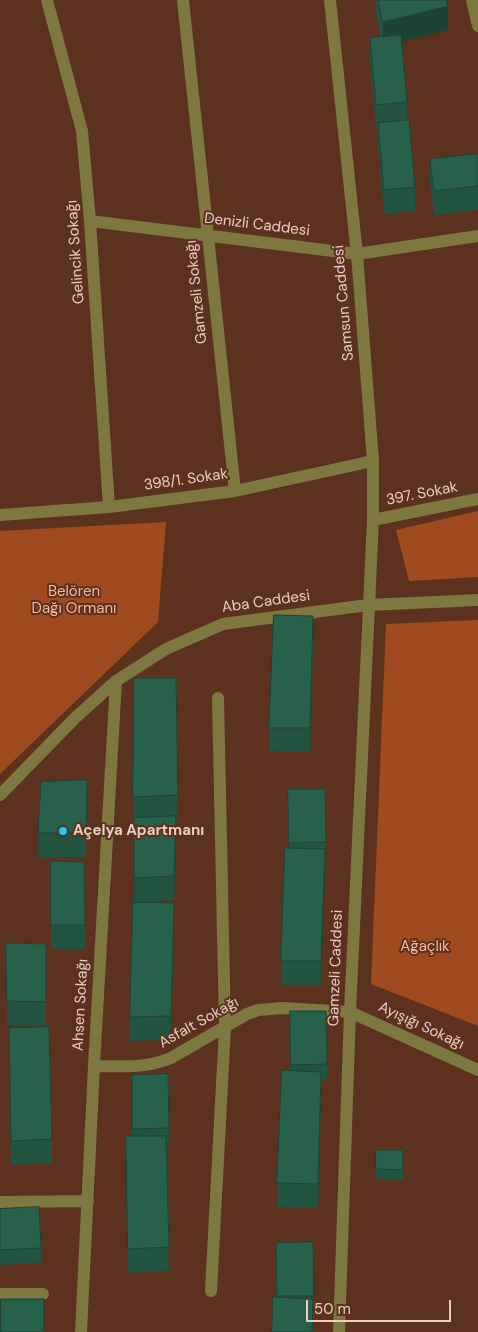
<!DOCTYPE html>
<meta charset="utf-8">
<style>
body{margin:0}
#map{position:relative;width:478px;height:1332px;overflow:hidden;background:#5c311d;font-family:"DM Sans",sans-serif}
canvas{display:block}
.scale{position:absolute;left:306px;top:1300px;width:145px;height:22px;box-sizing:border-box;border:2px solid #e9cdc1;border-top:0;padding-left:6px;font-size:15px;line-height:18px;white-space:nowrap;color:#e9cdc1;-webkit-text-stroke:4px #5c311d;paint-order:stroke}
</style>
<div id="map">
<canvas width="478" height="1332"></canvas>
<div class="scale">50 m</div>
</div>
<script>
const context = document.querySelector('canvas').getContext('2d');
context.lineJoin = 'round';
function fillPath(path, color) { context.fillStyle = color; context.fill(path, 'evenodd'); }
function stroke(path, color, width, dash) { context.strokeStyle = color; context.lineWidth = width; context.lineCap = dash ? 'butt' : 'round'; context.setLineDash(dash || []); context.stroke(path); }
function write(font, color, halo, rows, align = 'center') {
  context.font = font + ' "DM Sans",sans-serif'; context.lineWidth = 4; context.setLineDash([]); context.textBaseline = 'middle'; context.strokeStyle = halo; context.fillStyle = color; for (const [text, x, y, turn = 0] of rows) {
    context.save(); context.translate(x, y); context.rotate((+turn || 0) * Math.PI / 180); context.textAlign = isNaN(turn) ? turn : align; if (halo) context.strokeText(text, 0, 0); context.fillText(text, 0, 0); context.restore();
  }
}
const green = new Path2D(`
 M478,511V577L409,581L396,530Z
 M166,522L158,622L0,774V531Z
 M478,620V1026L371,984L386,624Z`);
const minor = new Path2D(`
 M47,0L82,131L90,221L109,507
 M183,0L235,491
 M330,0L357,254L373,461V520L350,1012L339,1332
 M472,0L478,26
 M90,221L357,254L478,236
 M0,515L109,507L235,491L373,461
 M373,520L478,499
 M0,795L75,718L116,681L166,649L223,624L368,605L478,600
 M94,1066C121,1066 145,1069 171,1058L247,1014L258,1010L282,1008L350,1012L478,1070
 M0,1202L88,1201
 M211,1291L225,1028L218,698
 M0,1294H43
 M81,1332L94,1066L116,681`);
const wall = new Path2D(`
 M376,0H446L448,30L402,41L407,102V120L415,187V211L384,214L378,147V128L376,129L370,62V38L381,37L376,15Z
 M478,154V210L434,215L430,183V159Z
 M313,640L310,752L269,751V728Z
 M134,678L178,795V819H176L174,900L134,902V821H133Z
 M288,789L326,842L321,985H281V961L289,848Z
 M87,804L86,857H38V833Z
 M51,861L85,925V949H51Z
 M174,927L171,1040L130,1041V1017Z
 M6,943L46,944V1026L7,1025Z
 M290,1011L327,1064V1079L321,1080L318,1208L277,1207V1183L290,1071Z
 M9,1028L52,1139V1163L11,1165Z
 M168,1074L169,1143H166L169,1271L128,1273L126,1136H132V1075Z
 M376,1150H403V1180H376Z
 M0,1209L41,1248V1263L0,1265Z
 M276,1243L314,1296L313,1332L277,1298Z`);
const shadedWall = new Path2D(`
 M448,6V30L383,46V22Z
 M313,616V640L310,752V728Z
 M176,816V840L174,900V876Z
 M325,849V873L321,985V961Z
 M174,903V927L171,1040V1016Z
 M321,1072V1096L318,1208V1184Z`);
const building = new Path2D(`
 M378,0H446L448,6L383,22Z
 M401,35L407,102L376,105L370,38Z
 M409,120L415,187L384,190L378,123Z
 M478,154V186L434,191L430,159Z
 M274,615L313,616L310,728H269Z
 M134,678H176L178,795L133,797Z
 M87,780L86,833H38L41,782Z
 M288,789H325L326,842L289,843Z
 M176,816L174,876L134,878V818Z
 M285,848L325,849L321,961H281Z
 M51,861L84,862L85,925H51Z
 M133,902L174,903L171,1016L130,1017Z
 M6,943L46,944V1002L7,1001Z
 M290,1011H326L327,1064L291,1065Z
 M49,1027L52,1139L11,1141L9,1028Z
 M282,1070L321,1072L318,1184L277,1183Z
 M168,1074L169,1128L132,1129V1075Z
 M126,1136H166L169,1247L128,1249Z
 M376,1150H403V1170L376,1169Z
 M39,1207L41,1248L0,1250V1209Z
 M313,1242L314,1296H277L276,1243Z
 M273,1297L313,1299L312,1332H272Z
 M1,1299H44V1332H1Z`);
const markers = [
 [63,831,5,"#1bc9fc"]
];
const streetNames = [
 ["Denizli Caddesi",257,225,7],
 ["Gelincik Sokağı",76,252,-94],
 ["Gamzeli Sokağı",197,292,-96],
 ["Samsun Caddesi",344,303,-95],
 ["398/1. Sokak",186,480,-8],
 ["397. Sokak",422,494,-11],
 ["Aba Caddesi",266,602,-8],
 ["Gamzeli Caddesi",336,968,-88],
 ["Ahsen Sokağı",81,1005,-87],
 ["Asfalt Sokağı",199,1023,-29],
 ["Ayışığı Sokağı",421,1026,25]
];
const parkNames = [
 ["Belören",74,592],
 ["Dağı Ormanı",74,609],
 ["Ağaçlık",425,947]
];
const poiNames = [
 ["Açelya Apartmanı",73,831]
];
fillPath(green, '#9f4b1f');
stroke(minor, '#7c7840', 12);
fillPath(wall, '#225340');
fillPath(shadedWall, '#1c4434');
fillPath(building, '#28614b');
stroke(building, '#1c4434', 1);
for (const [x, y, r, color] of markers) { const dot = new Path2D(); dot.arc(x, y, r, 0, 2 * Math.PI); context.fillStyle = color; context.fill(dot); stroke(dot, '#5c311d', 2); }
write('15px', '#e9cdc1', '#5c311d', streetNames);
write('15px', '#f7ba9f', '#5c311d', parkNames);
write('bold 15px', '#e9cdc1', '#5c311d', poiNames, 'left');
</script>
